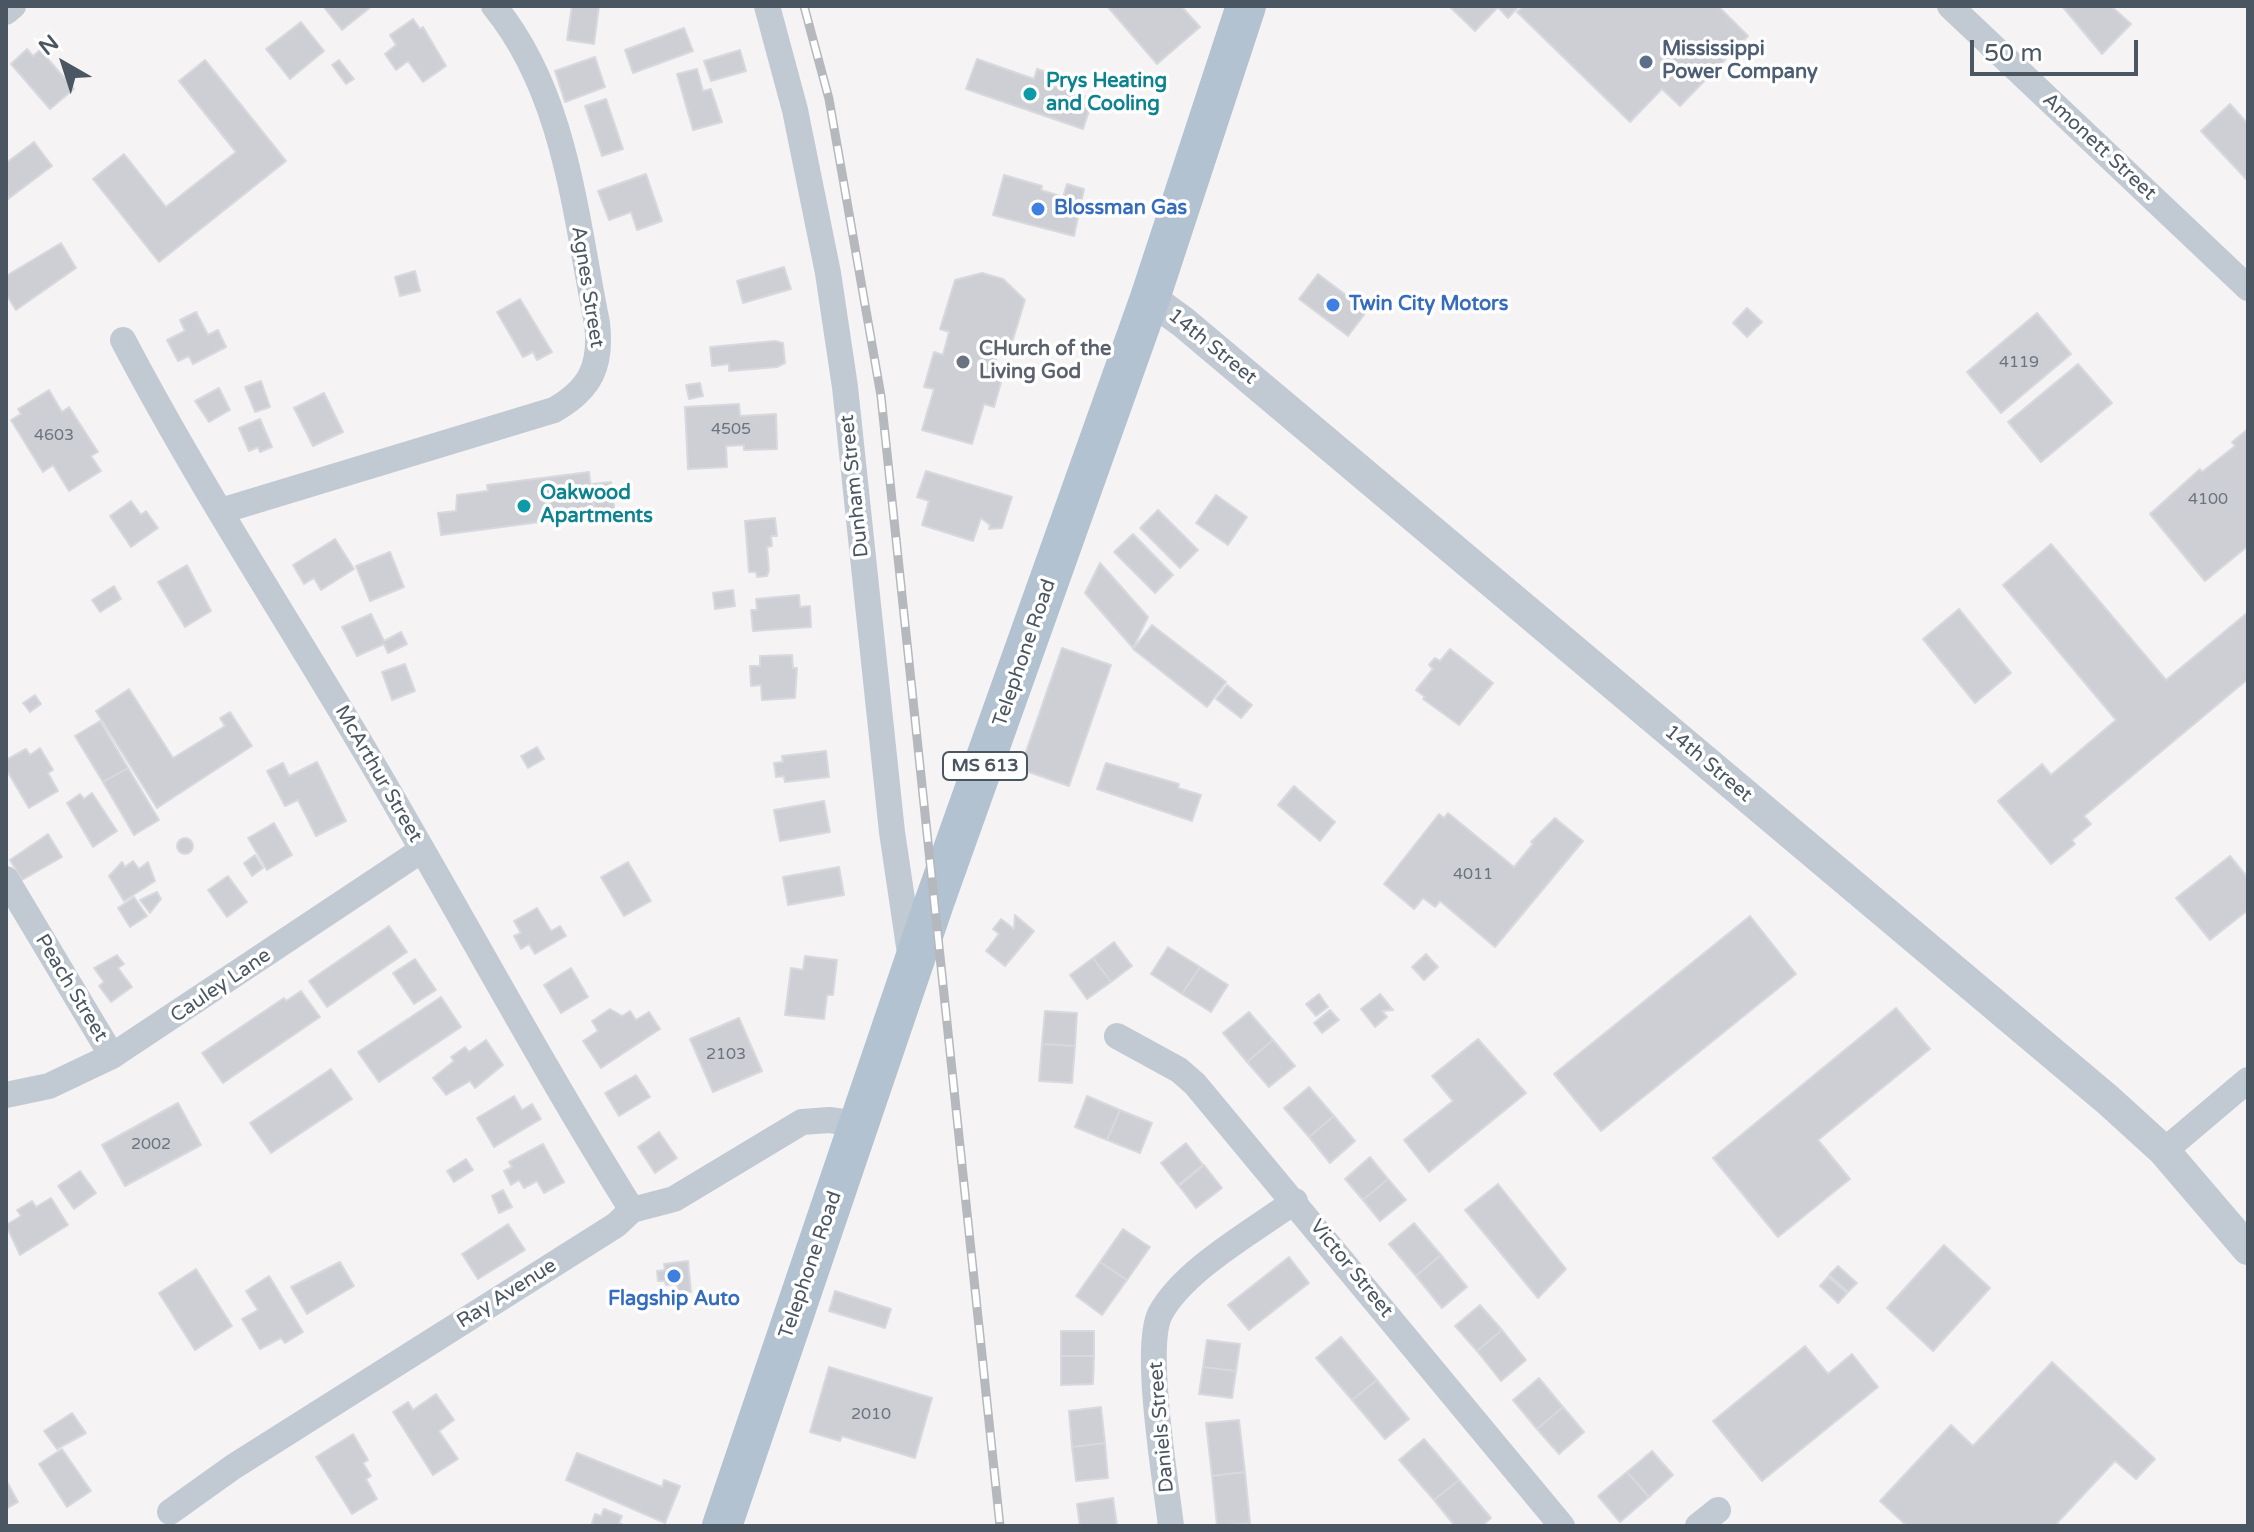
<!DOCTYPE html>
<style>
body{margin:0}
#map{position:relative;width:2254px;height:1532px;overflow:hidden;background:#f5f3f3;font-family:"Varela Round",sans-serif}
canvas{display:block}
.frame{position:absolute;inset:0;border:8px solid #4a5661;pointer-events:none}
.north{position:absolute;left:24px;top:24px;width:80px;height:80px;-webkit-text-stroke:6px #fff;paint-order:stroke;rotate:321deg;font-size:22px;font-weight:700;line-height:32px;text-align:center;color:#4a5661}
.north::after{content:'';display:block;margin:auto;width:28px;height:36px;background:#4a5661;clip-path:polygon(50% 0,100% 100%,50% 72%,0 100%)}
.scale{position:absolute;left:1970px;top:40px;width:168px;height:36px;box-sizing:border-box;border:4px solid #4a5661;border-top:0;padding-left:10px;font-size:24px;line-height:28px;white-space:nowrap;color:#4a5661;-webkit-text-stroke:6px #fff;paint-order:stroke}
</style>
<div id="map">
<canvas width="2254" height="1532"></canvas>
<div class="frame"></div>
<div class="north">N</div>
<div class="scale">50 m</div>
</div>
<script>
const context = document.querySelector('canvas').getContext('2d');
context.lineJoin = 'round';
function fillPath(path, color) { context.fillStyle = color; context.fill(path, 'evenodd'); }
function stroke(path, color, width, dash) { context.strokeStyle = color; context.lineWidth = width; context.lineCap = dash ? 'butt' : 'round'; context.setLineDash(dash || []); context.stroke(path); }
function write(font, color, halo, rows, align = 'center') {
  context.font = font + ' "Varela Round",sans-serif'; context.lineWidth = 7; context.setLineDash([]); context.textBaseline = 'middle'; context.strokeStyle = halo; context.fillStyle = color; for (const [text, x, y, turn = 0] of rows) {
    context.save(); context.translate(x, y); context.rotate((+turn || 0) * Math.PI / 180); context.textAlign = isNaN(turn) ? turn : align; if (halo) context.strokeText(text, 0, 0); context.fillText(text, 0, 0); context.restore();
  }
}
const building = new Path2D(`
 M323,6H372L342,30Z
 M572,6H599L594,44L567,40Z
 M1107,6H1181L1200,27L1157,64Z
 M1449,6H1519L1508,18L1498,7L1475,31Z
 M1524,6H1718L1748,36L1680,106L1662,89L1630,122L1517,12Z
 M2062,6H2111L2131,24L2102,54Z
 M413,19L420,29L423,27L446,66L423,82L408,61L396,70L385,54L396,45L390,35Z
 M301,22L324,51L290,79L266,49Z
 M684,28L693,51L633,73L625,50Z
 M27,49L33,56L40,50L74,89L50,109L11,64Z
 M740,50L746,71L711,81L704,61Z
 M595,57L605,87L565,102L555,71Z
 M977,59L1034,79L1037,69L1049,73L1046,83L1093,99L1083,129L966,89Z
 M205,60L286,161L159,262L93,179L124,154L166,207L236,152L179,81Z
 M339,60L354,79L346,84L332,65Z
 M697,69L703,91L711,89L722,122L693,130L677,74Z
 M606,99L623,149L602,156L585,106Z
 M2230,104L2248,124L2247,180L2201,131Z
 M34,142L52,166L8,199L6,163Z
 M646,174L662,221L637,230L631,212L609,220L598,191Z
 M1004,175L1042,186L1041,190L1063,197L1067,184L1084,189L1074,236L993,215Z
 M61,243L76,268L16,310L6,294V276Z
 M784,267L791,289L743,303L737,281Z
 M415,271L420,291L400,296L395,277Z
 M982,273L1003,279L1025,300L1010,349L1000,346L993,369L1004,372L994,407L984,404L972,444L922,430L934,389L924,387L934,352L943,355L949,332L940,329L955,280Z
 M1318,274L1367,311L1348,336L1299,299Z
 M520,299L552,352L537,360L533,352L523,357L497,312Z
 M1747,308L1762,322L1747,337L1733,323Z
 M196,312L208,335L218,330L226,347L193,364L189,356L178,361L167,340L185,331L180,320Z
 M2037,313L2071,354L2001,413L1967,372Z
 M775,341L783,343L785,363L777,367L729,371V364L712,366L710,347Z
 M2078,364L2112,403L2041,462L2008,422Z
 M261,381L270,407L255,412L245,387Z
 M700,383L703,396L689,399L686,385Z
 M219,388L230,410L209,422L195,401Z
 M49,390L62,412L69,407L98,452L91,456L101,471L69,491L53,465L43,472L11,420L21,414L18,409Z
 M324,393L343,432L313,446L294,408Z
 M739,404L740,416L776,414L777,449L744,450V445L726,446L727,467L688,469L685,407Z
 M260,419L272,447L260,452L258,447L249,451L239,428Z
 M2248,429V546L2205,581L2150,514L2200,469L2202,472L2235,446L2232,442Z
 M926,471L1012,497L1002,528L989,529L990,525L981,518L973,541L922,525L929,501L917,497Z
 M589,472L594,515L441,535L438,513L456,511L457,495L488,491L487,485Z
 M611,482L615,514L595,516L592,484Z
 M1216,495L1247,517L1228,545L1196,523Z
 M131,501L141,515L146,511L158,528L131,547L110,516Z
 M1158,510L1198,550L1180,568L1140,528Z
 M775,518L777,536H771L772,546L767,547L769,570L767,576L757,577L756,572H749L745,521Z
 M1133,534L1173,575L1155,593L1114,552Z
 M335,539L354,569L321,590L314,578L304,584L293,565Z
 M2051,544L2166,680L2247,613L2248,679L2084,816L2091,824L2072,840L2075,844L2051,864L1998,801L2042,764L2051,775L2116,720L2003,585Z
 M390,552L404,587L370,601L356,566Z
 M1100,563L1148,617L1133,648L1085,593Z
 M187,565L211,611L185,627L158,582Z
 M114,586L121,599L100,612L92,600Z
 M733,590L735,606L715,609L713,593Z
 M799,595L800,607L810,606L811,627L753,631L751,610H757L756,599Z
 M1959,609L2011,673L1975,703L1923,639Z
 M371,614L384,641L401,632L407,644L388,653L384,644L357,656L342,627Z
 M1152,625L1226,682L1207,707L1133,649Z
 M1062,648L1111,665L1069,786L1020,769Z
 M1450,649L1493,683L1459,725L1423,699L1425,697L1416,690L1433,669L1429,665L1435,658L1440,661Z
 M792,655L793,668H797L795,698L762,700L761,685L751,686L750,666H760V656Z
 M405,664L415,691L392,700L382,672Z
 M1227,685L1252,705L1241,718L1216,699Z
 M129,689L173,758L225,726L220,718L230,712L252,746L157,808L96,711Z
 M35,695L41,704L30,712L23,703Z
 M100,721L128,768L103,782L75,736Z
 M537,747L544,759L528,768L521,756Z
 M40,748L53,770L48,773L58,791L29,808L6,769V760L26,749L30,755Z
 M826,751L829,777L785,782L784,776L776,777L774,763L783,762L782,756Z
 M317,762L346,821L316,836L298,800L285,806L267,771L283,763L289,776Z
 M1106,763L1179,784L1178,788L1201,795L1192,821L1097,789Z
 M128,768L159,820L134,835L103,782Z
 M1294,786L1335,822L1320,841L1278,805Z
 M92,793L117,831L93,847L67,803L80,794L84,799Z
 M824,801L830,832L780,841L774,810Z
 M1448,813L1514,867L1533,844L1531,842L1555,818L1583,841L1495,947L1440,901L1435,907L1423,898L1414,909L1384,884L1439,814L1444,818Z
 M274,823L292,855L267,870L248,838Z
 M48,834L62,857L22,880L10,860Z
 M177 846a8 8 0 1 1 16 0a8 8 0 1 1-16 0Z
 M255,855L263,868L252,876L244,863Z
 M2230,856L2248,878V910L2210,940L2176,898Z
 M133,861L139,869L148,862L155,881L124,901L109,876L122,862L125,867Z
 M628,862L651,901L624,916L601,877Z
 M839,867L844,895L788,905L783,877Z
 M228,876L247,902L227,917L208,890Z
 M157,892L161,899L150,913L140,900Z
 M134,897L147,916L130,927L118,908Z
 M537,908L551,931L560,926L566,936L535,954L529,944L521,949L514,936L521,933L514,921Z
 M1015,915L1034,931L1005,966L986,951L999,934L993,929L1001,919L1014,929Z
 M1750,916L1796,974L1601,1131L1554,1074Z
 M389,926L407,952L327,1007L309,981Z
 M1114,942L1132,966L1111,982L1093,958Z
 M1168,947L1200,967L1182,994L1151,974Z
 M1426,954L1438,967L1424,980L1412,967Z
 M117,955L124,964L118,968L132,987L111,1002L99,986L104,982L94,968Z
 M805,956L837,960L833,995H827L824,1019L785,1015L791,968L803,970Z
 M1093,958L1111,982L1087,999L1070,975Z
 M415,959L436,990L414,1004L393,973Z
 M1200,967L1228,985L1211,1012L1182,994Z
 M571,968L588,997L561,1013L544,985Z
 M301,991L320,1017L223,1083L202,1053L284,998L286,1001Z
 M1319,994L1328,1007L1316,1016L1306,1004Z
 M1380,994L1393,1010L1382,1011L1387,1017L1375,1027L1361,1009Z
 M441,997L461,1027L379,1082L358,1052Z
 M1896,1008L1930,1049L1818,1140L1850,1179L1778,1237L1713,1158Z
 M610,1009L622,1016L630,1011L636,1020L649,1012L660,1029L601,1068L583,1041L598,1031L592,1021Z
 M1330,1010L1339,1020L1322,1033L1314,1023Z
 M1045,1011L1077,1013L1075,1046L1042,1044Z
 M1249,1012L1273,1040L1247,1062L1223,1033Z
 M739,1018L762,1071L713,1092L690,1039Z
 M1478,1039L1526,1093L1429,1172L1404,1140L1453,1101L1432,1076Z
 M486,1040L503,1065L475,1088L470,1081L446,1095L433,1078L454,1061L451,1057L465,1047L469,1052Z
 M1273,1040L1295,1066L1269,1087L1247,1062Z
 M1042,1044L1075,1046L1072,1083L1039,1081Z
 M331,1069L352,1099L271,1153L250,1123Z
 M636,1075L650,1097L619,1116L605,1093Z
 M1309,1087L1334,1116L1309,1137L1284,1108Z
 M514,1096L522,1110L532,1104L541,1119L494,1147L477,1118Z
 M1087,1096L1120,1110L1107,1140L1075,1127Z
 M178,1103L201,1145L125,1186L102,1145Z
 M1120,1110L1152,1123L1140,1153L1107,1140Z
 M1334,1116L1355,1141L1330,1163L1309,1137Z
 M659,1132L677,1158L655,1173L638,1147Z
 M1186,1143L1203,1165L1178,1185L1161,1163Z
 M543,1144L564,1182L544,1193L537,1181L524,1188L519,1180L511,1185L504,1171L512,1167L509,1162Z
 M1370,1157L1388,1179L1363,1200L1345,1179Z
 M466,1159L473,1170L454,1182L447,1171Z
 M1204,1165L1222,1188L1196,1208L1179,1186Z
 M80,1171L96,1193L74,1209L58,1186Z
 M1388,1179L1406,1200L1380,1221L1363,1200Z
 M1498,1184L1566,1269L1538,1298L1465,1210Z
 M503,1190L512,1207L499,1213L492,1196Z
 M51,1198L68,1225L20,1255L6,1225L21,1216L17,1210L32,1201L36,1207Z
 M1414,1223L1441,1255L1416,1276L1389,1244Z
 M508,1224L525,1250L478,1279L462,1254Z
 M1123,1229L1150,1247L1127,1280L1100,1262Z
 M1944,1245L1990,1288L1933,1351L1887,1308Z
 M1441,1255L1467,1287L1442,1308L1416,1276Z
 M1289,1257L1309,1283L1249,1330L1228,1305Z
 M688,1261L691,1292L678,1293L677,1284L666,1285L665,1281H658L657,1271L665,1270L664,1264Z
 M340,1262L354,1286L307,1314L291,1287Z
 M1100,1262L1127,1280L1102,1315L1076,1296Z
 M1838,1266L1857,1283L1848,1292L1829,1275Z
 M196,1269L232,1326L195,1350L159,1293Z
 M269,1276L303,1332L285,1343L281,1338L260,1349L242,1319L258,1310L246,1291Z
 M1828,1277L1847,1293L1838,1303L1820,1286Z
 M835,1291L891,1309L885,1328L829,1311Z
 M1480,1305L1502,1330L1477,1351L1455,1326Z
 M1502,1330L1526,1360L1501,1381L1477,1351Z
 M1061,1331H1094V1356H1061Z
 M1341,1337L1377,1380L1352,1400L1316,1358Z
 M1207,1340L1240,1344L1236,1371L1203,1367Z
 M1805,1346L1828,1374L1852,1354L1878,1387L1762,1481L1713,1421Z
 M1061,1356H1094L1093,1384L1061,1385Z
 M2052,1362L2155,1459L2136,1479L2115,1461L2057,1523L2060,1526H1907L1880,1501L1951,1425L1973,1446Z
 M829,1367L932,1398L915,1458L842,1436L840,1441L810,1432Z
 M1203,1367L1236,1371L1232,1398L1199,1394Z
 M1539,1378L1563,1407L1537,1429L1513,1400Z
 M1377,1380L1409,1419L1385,1439L1352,1400Z
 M436,1394L454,1420L439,1431L458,1459L433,1475L393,1412L408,1402L413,1410Z
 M1101,1407L1105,1443L1072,1447L1069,1411Z
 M1563,1407L1584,1432L1559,1454L1537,1429Z
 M72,1413L86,1433L57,1449L44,1431Z
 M1239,1420L1245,1472L1212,1476L1206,1423Z
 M353,1434L368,1460L363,1463L371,1476L366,1479L377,1499L352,1514L316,1457Z
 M1424,1439L1459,1480L1434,1500L1399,1460Z
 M1105,1443L1108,1478L1076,1481L1072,1447Z
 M62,1449L91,1491L67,1507L39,1464Z
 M1652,1451L1673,1475L1649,1497L1627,1472Z
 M577,1453L662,1487L664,1480L680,1486L665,1523L566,1480Z
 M1245,1472L1250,1523L1217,1526L1212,1476Z
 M1627,1472L1649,1497L1620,1522L1598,1496Z
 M6,1480L18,1502L6,1509Z
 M1459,1480L1491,1518L1482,1526H1455L1434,1500Z
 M1113,1498L1117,1526H1080L1077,1504Z
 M604,1509L622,1516L619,1523L625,1526H591L595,1514L601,1516Z`);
const minor = new Path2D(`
 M767,6L795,110L828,273L845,387L892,832L911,960
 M1950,6L2248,288
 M6,12L13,6
 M123,340C197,481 284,614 365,751C455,903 538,1060 632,1210
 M221,511L554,410C591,389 602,365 597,323C575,215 566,94 494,6
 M6,879L112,1056
 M1117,1036L1179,1070L1195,1084L1562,1526
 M6,1095L49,1086L112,1056L422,850
 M2164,1151L2248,1080
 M170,1512L233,1467L616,1225L632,1210L674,1199L802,1122L829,1120L859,1124
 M1171,1526C1166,1483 1143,1348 1160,1314C1183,1270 1255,1230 1295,1201
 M1698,1526L1718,1510`);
const tertiary = new Path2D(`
 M1150,298L1183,322L2108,1100L2164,1151L2248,1249`);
const primary = new Path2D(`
 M722,1526L934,903L1150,298L1246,6`);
const rail = new Path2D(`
 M804,6L829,99L881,396L1000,1526`);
const markers = [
 [1646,62,8,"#5c6f8a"],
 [1030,94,8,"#0f9aa8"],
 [1038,209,8,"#3f7fe0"],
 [1333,305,8,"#3f7fe0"],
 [963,362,8,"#6b7280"],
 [524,506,8,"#0f9aa8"],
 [674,1276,8,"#3f7fe0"]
];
const numberNames = [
 ["4119",2019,363],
 ["4505",731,430],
 ["4603",54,436],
 ["4100",2208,500],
 ["4011",1473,875],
 ["2103",726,1055],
 ["2002",151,1145],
 ["2010",871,1415]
];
const shields = [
 [985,766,84]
];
const shieldNames = [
 ["MS 613",985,766]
];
const serviceNames = [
 ["Mississippi",1662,50],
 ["Power Company",1662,73]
];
const cultureNames = [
 ["Prys Heating",1046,82],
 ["and Cooling",1046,105],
 ["Oakwood",540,494],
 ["Apartments",540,517]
];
const streetNames = [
 ["Amonett Street",2099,147,43],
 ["Agnes Street",587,287,81],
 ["14th Street",1212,347,39],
 ["Dunham Street",855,486,-96],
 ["Telephone Road",1025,653,-71],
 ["14th Street",1708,764,40],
 ["McArthur Street",378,774,60],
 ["Cauley Lane",221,986,-34],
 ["Peach Street",71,988,59],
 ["Telephone Road",811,1265,-71],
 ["Victor Street",1351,1269,51],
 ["Ray Avenue",507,1294,-32],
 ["Daniels Street",1162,1427,-95]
];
const shopNames = [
 ["Blossman Gas",1054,209],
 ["Twin City Motors",1349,305],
 ["Flagship Auto",674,1300,"center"]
];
const worshipNames = [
 ["CHurch of the",979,350],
 ["Living God",979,373]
];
fillPath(building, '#cdcfd5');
stroke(building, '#d7d9de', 2);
stroke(minor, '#c1cad2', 26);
stroke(tertiary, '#c1cad2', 32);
stroke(primary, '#b3c2d1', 40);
stroke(rail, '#b5b8bd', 9);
stroke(rail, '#fff', 6, [18]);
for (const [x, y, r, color] of markers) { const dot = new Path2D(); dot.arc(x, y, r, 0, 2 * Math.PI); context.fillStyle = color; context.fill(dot); stroke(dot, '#fff', 3); }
write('16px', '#6b747e', null, numberNames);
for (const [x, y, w] of shields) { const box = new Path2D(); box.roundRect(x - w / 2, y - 14, w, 28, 6); context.fillStyle = '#fff'; context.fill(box); stroke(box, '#4a5661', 2); }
write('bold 18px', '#4a5661', null, shieldNames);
write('bold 20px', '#4e5e75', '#fff', serviceNames, 'left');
write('bold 20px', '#0d838f', '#fff', cultureNames, 'left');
write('20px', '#4a5661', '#fff', streetNames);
write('bold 20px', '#366cbe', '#fff', shopNames, 'left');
write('bold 20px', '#5b616d', '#fff', worshipNames, 'left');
</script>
